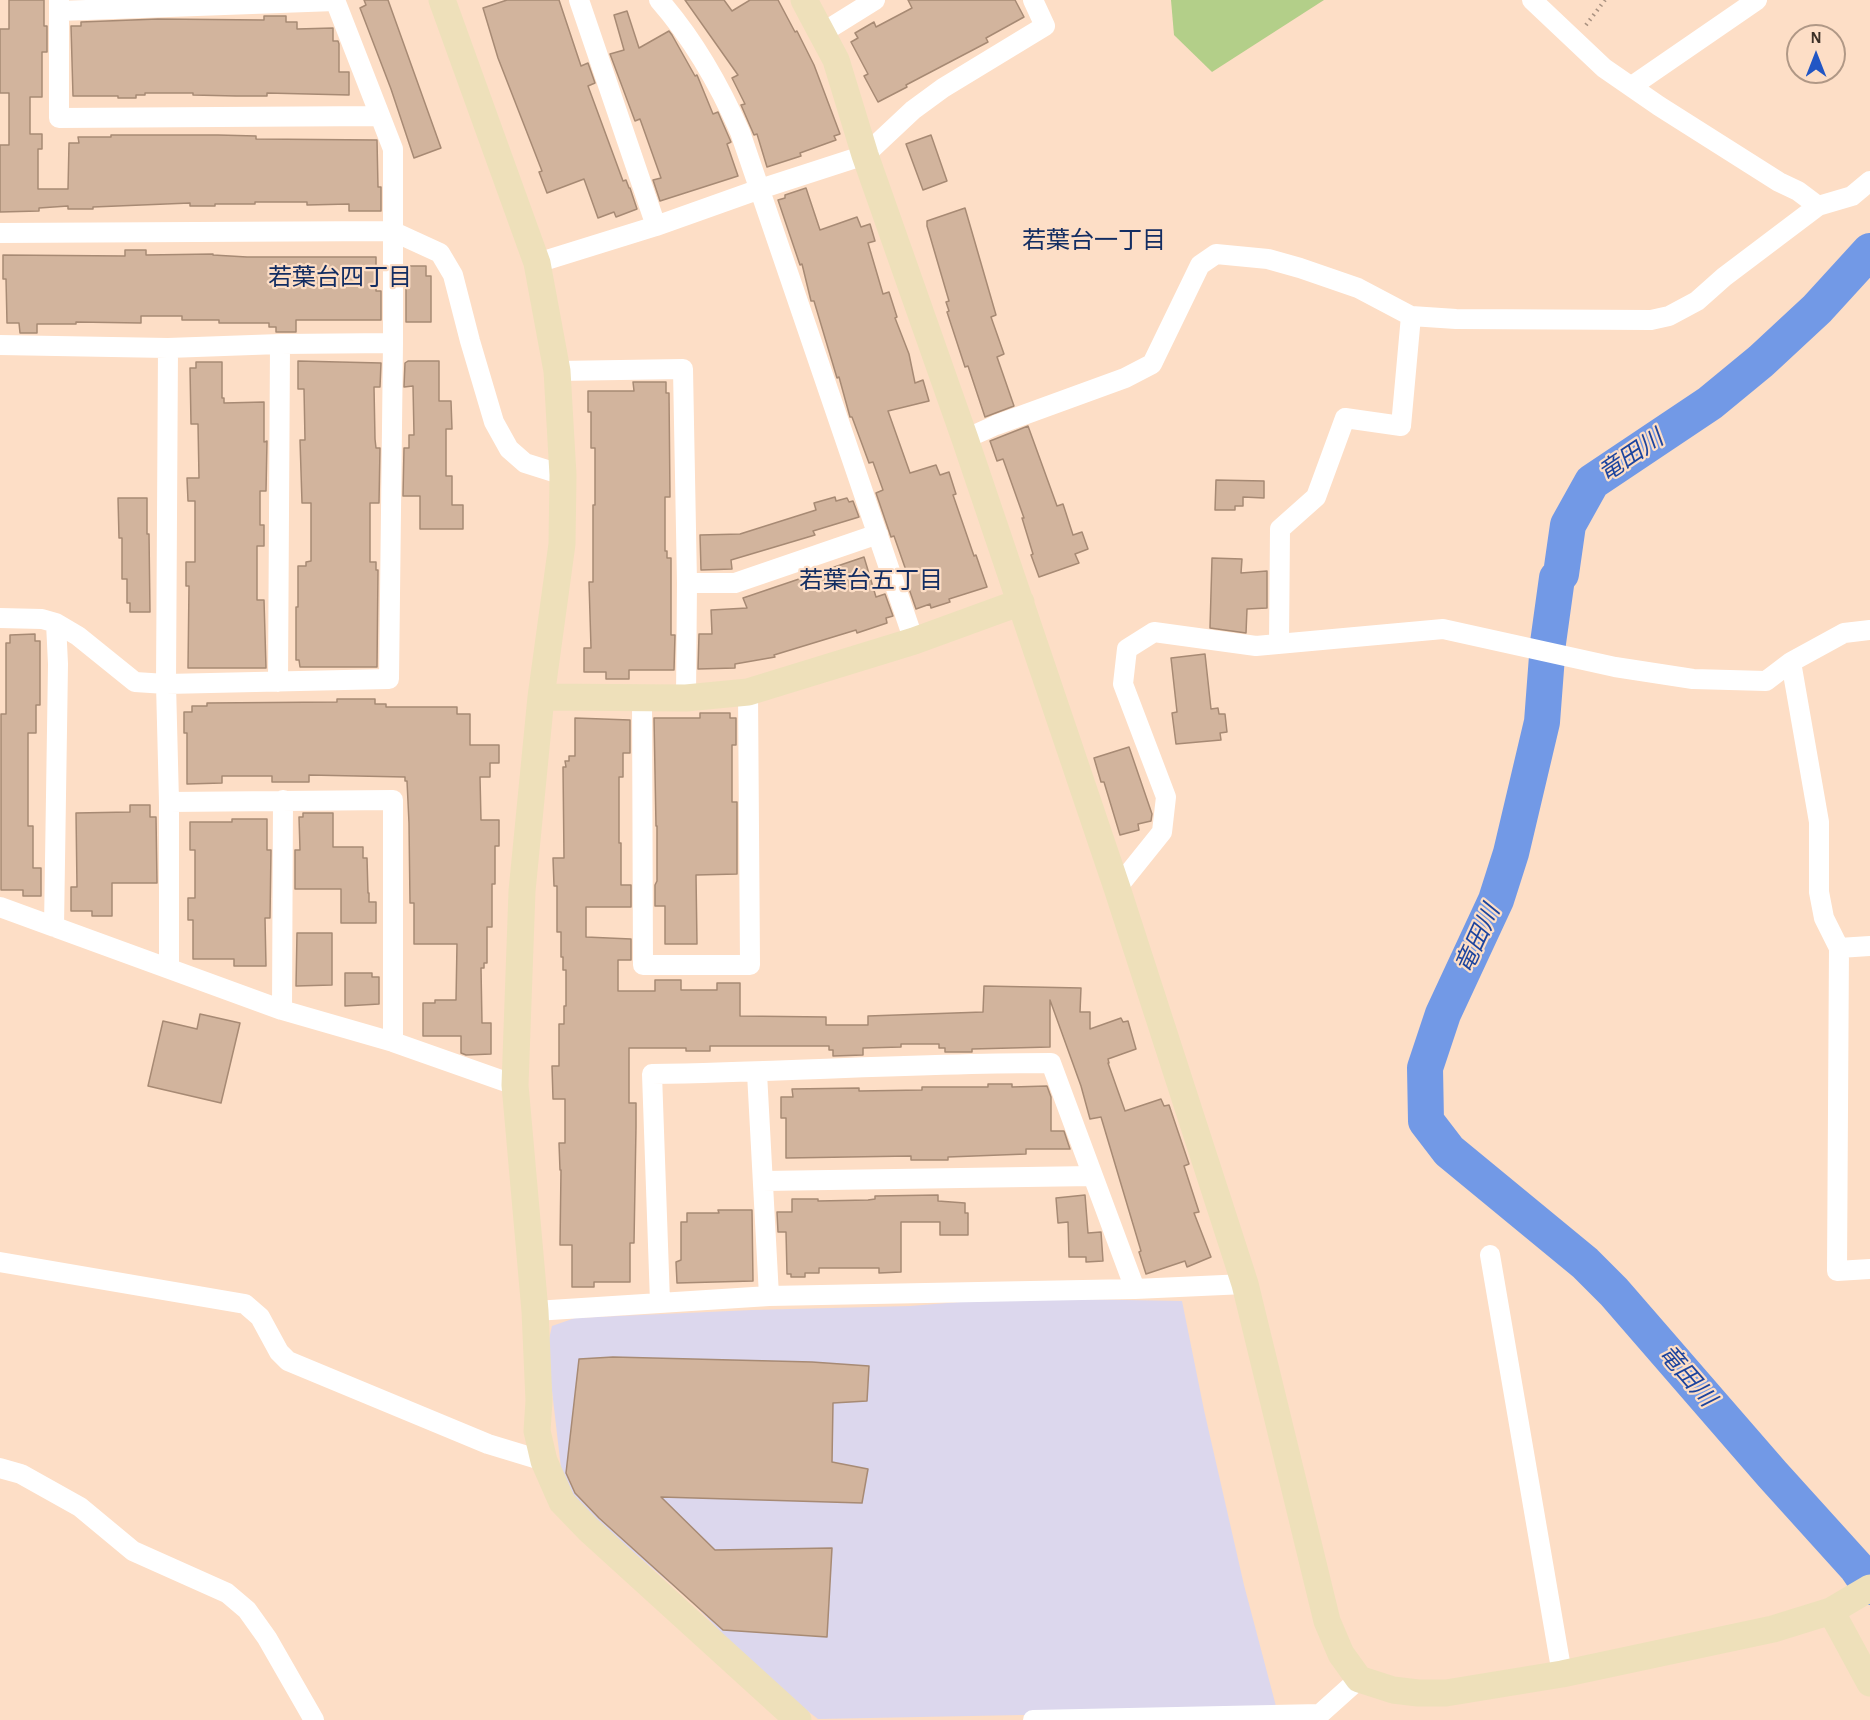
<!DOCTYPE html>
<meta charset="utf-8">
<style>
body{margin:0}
#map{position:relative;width:1870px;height:1720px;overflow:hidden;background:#fddec6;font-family:"Alegreya Sans",sans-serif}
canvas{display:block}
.north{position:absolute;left:1786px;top:24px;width:60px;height:60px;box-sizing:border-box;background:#fddec6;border:2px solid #b09886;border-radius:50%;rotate:0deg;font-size:16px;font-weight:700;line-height:24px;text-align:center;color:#3c3027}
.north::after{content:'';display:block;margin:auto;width:21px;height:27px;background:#2256c4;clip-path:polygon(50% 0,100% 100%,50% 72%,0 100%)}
</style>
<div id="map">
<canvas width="1870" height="1720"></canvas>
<div class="north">N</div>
</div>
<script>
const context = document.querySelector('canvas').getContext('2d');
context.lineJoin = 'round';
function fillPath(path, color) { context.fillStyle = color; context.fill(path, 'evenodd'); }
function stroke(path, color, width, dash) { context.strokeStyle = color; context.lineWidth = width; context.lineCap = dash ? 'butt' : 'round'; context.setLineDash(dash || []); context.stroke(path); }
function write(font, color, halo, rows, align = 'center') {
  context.font = font + ' "Alegreya Sans","Noto Sans JP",sans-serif'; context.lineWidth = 4.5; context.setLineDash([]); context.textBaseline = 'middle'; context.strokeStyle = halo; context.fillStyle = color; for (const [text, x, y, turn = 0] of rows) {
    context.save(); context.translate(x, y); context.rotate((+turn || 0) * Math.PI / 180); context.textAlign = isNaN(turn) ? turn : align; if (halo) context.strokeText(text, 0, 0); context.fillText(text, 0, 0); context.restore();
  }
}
const education = new Path2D(`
 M1011,1298L1182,1301L1204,1410L1244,1585L1277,1710L818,1719L766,1679L690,1600L564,1494L547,1348L552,1326L575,1318L752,1310L910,1306Z`);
const green = new Path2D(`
 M1171,0H1324L1212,72L1174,35Z`);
const river = new Path2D(`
 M1870,251L1817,309L1761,361L1710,403L1592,482L1568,525L1561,574L1557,578L1548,643L1542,722L1511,853L1496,900L1443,1014L1425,1068L1426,1121L1449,1151L1585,1263L1614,1292L1772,1474L1857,1568L1870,1587`);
const building = new Path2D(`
 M9,0H44V26H47V52H42V97H30V134H42V149H38V189H68L69,143H79L78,137H111V135H218L256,136V139L377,140L378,187H381V211H349V204L307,205V202H255V204H215V206H190V203L93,207V209H68V206L39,208V211L0,212V145H9V93H0V29H9Z
 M364,0H388L441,148L414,158L391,89L360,8L366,5Z
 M507,0H559L581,66L588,63L595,83L588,86L623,181L626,180L629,188H630L637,209L616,217L614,212L598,218L584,179L547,193L539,172L542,171L498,58L483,8Z
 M685,0H724L732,11L750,0H778L795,32L797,31L814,65L840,134L834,136L836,140L800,153L801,156L767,167L757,134L754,135L741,105L745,104L732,78L738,75Z
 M908,0H1015L1024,17L986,38L988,42L906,85L907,87L878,102L864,76L868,74L851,42L858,38L855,33L874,22L876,27L912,8Z
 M627,11L639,48L669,31L672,35L695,76L697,75L713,114L718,112L721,119L731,142L727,144L738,176L660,201L653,180L661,178L640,119L635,121L610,54L624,50L614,15Z
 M264,16H286V22H297V29L333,28V41H338L339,44V72H349V95L267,93V96H236L193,95V93H145V95H136V98H118V96H73L71,26H81V22L158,19L264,20Z
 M931,135L947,181L923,190L906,144Z
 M806,188L820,230L857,217L861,227L870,224L875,241L868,243L883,294L889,292L897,317L895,318L909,354L915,383L923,380L929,401L888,411L910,473L936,465L940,475L949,472L956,494L953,495L974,556L976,555L987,587L949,599L950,602L931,608L930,604L916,609L906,580L909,579L894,536L891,537L876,493L883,490L873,462L869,463L852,417H850L839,377L837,378L814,301H811L802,264L800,265L778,200L785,198V195Z
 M965,208L996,315L991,317L1004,354L997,357L1014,406L985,417L968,366L965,367L947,312L949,311L946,302L949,301L927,226V221Z
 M125,250H146V255L213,254V255L247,257H376V291H381V320H296V332H276V327H269V323H219V320H182V316H141V323L76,322V324H37V333H20L19,323H7L6,279H3V255L125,256Z
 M406,266H426V276H431V322H406Z
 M298,361L381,363L380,387H374L375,439L376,448H380L379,503H370V562H376V570H378L377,667H300L299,660H296V607H298V566H306V562L311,561V503H302L300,440H305L304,389H298Z
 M408,361H439V401H451L452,429H446V476H452V505H463V529H420V496H403L404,448H409V435H414L413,386L404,387L405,363Z
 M196,362H222V398H224V403L264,402V442L267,441L266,491H260V525H264V546H257V600H264L266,668H188L189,586H186V562H195V501H188L187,478H199L198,424H191L190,368H196Z
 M633,382H666V393H669L670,497H665V551H667V558H671V635H675L674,670H629V679H606V672H584V648H591L589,582H593V505H595V448H591V412H588V391H634Z
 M1028,426L1057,506L1063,504L1073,535L1082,532L1088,549L1075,554L1079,563L1039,577L1031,555L1033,554L1022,518H1024L1003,459L997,461L990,441Z
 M1216,480L1264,481V498L1243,497V506H1235V510H1215Z
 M835,497L836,501L847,498L849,502L853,501L859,517L813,531L815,535L731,560L732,569L701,570L700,535L740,534L816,510L814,503Z
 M118,498H147V534H149L150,612H130V603H127V579H122V538H119Z
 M864,557L876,597L885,594L893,616L886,618L887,623L857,633L856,630L774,655L775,657L735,664V668L698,669L699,634H712L711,610L747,608L743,598Z
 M1212,558L1242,559L1241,573L1267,571V608L1247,609L1246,633L1210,628Z
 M35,634V641H40V705H36V733H28V826H33V868H41V896H23V890H1V714H6V643H10V635Z
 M1205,654L1211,709L1218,708L1219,714H1225L1227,732L1220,733L1221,740L1176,744L1172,713L1177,712L1171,658Z
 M337,699H375V704H386V707H457V714H470V745H499V763H490V777H480L481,820H499V846H495V884H492V927H487V963H484V968H481L482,1023H491V1054L466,1055L461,1053V1036H423V1003H435V1000H456L457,944H414V903H410L409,823L407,781H405V777L309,775V782H272V776H222V783L187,784V733H184V712H192V706H207V703L337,702Z
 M700,713H730V718H736V745H732V802H737V874L696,875L697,944H665V906H655V885L657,881V826H656L654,718H700Z
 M575,718L630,720V753H623V777H619V843H621V885H631V907H586V937L631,939V960H618V991H655V980H681V990H717V983H740V1016L826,1017V1025H868V1016L983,1012L984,986L1081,988L1080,1012H1090V1029L1121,1018L1123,1022L1128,1021L1136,1049L1108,1059L1109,1063H1108L1125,1111L1161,1099L1164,1106L1169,1105L1189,1164L1184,1166L1199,1212L1194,1213L1211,1257L1187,1267L1185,1261L1146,1274L1139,1252L1141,1251L1101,1117L1090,1119L1081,1086L1050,1000V1047L972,1049V1052H945V1048H939V1044H901V1047L863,1048V1055L833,1056V1050H829V1046H710V1051H686V1048H629V1103H636V1127L634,1243H630V1282H594V1287H572V1245H560L561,1170H560L559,1143H565V1099H553L552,1066H559V1024H564V1006H566V970H563V957H561V932H557V886H554L553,858H564L563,767H566L565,761H569V756H575Z
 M1129,747L1152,814L1151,821L1138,824L1139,830L1120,835L1104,782H1101L1094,758Z
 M130,805H150V817H156L157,883H112V916H92V911H71V887H77L76,813L130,812Z
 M303,813H333V847H363V858H367L368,893H369V902H376V923H341V889H295V850H300L299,817H303Z
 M232,819H267V850H271L270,918H265L266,966H234V959H193V920H188V898H195V850H190V822H232Z
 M297,933H332V985L296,986Z
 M345,973H372V977H379V1004L345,1006Z
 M200,1014L240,1023L221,1103L148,1086L163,1021L197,1029Z
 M988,1084H1012V1087L1047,1086L1051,1097V1131H1064L1070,1149H1026V1154L948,1157V1160H911V1156L786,1158V1118H781V1097H793L792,1089L859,1088V1091L922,1090V1087H988Z
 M938,1195V1201L965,1203V1213H968V1235H940V1222H901V1272L879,1273V1268H819V1273H805V1277H791V1274H787L786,1232H778L777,1212H792V1199H818V1201L868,1200L875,1199V1196Z
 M1085,1195L1088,1233L1101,1232L1103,1261L1086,1262V1257H1069L1068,1222L1058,1223L1056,1198Z
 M718,1210H752L753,1281L677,1283L676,1262L681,1260V1222H687V1213H719Z
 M613,1357L812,1362L869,1366L867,1401L833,1403L832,1462L868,1469L862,1503L661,1497L715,1550L832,1548L827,1637L723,1630L599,1518L575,1493L566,1473L579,1359Z`);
const path = new Path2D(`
 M1586,25L1605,0`);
const street = new Path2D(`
 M59,0V118L380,116
 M579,0L656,226
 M659,0C694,40 719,84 740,132L914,641
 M1532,0L1604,68L1659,106L1779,182L1798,191L1818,206
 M59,11L335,1
 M822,33L875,0
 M1632,86L1757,0
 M0,233L392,231L440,253L453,275L470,341L494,422L509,449L525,463L563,475
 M537,263L656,226L760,189L865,155L913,110L943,88L1045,26L1033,0
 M0,345L168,348L280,344L393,343
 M168,348L166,684L169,802V968
 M557,371L683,369L687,583L686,698
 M965,439L996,425L1125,378L1152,364L1200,265L1216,254L1268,259L1300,268L1358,288L1411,316L1456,319L1651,320L1669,316L1697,301L1724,277L1818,206L1852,196L1870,181
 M687,583H735L878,534
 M0,618L42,619L56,623L78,636L135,682L166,684L389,679L393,343V149L335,0
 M1279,644L1280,529L1316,497L1345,418L1401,426L1411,316
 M1791,662L1819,822V892L1824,918L1839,948L1837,1271L1870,1269
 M278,682L280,344
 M642,698L643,965H750L748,692
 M169,802L393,800V1042
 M1117,888L1162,832L1166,797L1123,684L1127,649L1154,632L1256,646L1443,629L1615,667L1693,679L1766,681L1791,662L1844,633L1870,630
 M0,907L282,1010L393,1042L515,1085
 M54,927L58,664L56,623
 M1839,948L1870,946
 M282,1010L283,800
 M757,1073L769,1296
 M763,1181L1093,1176
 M1490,1255L1562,1674
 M0,1262L245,1304L260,1317L279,1352L288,1361L488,1444L544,1461
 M660,1302L652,1074C785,1072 918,1063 1051,1063L1135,1289
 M535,1311L769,1296L1135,1289L1245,1284
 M0,1468L21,1474L80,1507L133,1551L227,1593L247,1610L267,1638L314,1720
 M1033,1720L1320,1714L1359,1679`);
const secondary = new Path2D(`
 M442,0L537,263L557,371L563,475L562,544L541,697L522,891L515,1085L535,1311L539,1401L537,1431L544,1461L562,1502L588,1529L798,1720
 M804,0L836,60L865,155L965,439L1117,888L1245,1284L1327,1621L1341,1654L1359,1679L1393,1690L1418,1693H1446L1562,1674L1773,1629L1831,1611L1870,1588
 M541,697L686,698L748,692L914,641L1021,602
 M1831,1611L1870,1683`);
const neighbourhoodNames = [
 ["若葉台一丁目",1094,241],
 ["若葉台四丁目",340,278],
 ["若葉台五丁目",871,581]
];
const waterNames = [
 ["竜田川",1631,456,-34],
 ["竜田川",1478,939,-65],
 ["竜田川",1687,1376,49]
];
fillPath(education, '#dcd7ed');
fillPath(green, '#b3cf89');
stroke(river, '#7299e6', 36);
fillPath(building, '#d2b49d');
stroke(building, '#a78a74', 1.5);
stroke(path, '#a89180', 4, [1.5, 4.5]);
stroke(street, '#fff', 20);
stroke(secondary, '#eee0ba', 27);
write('24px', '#132d62', '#fddec6', neighbourhoodNames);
write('italic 24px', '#1c449e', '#fddec6', waterNames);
</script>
